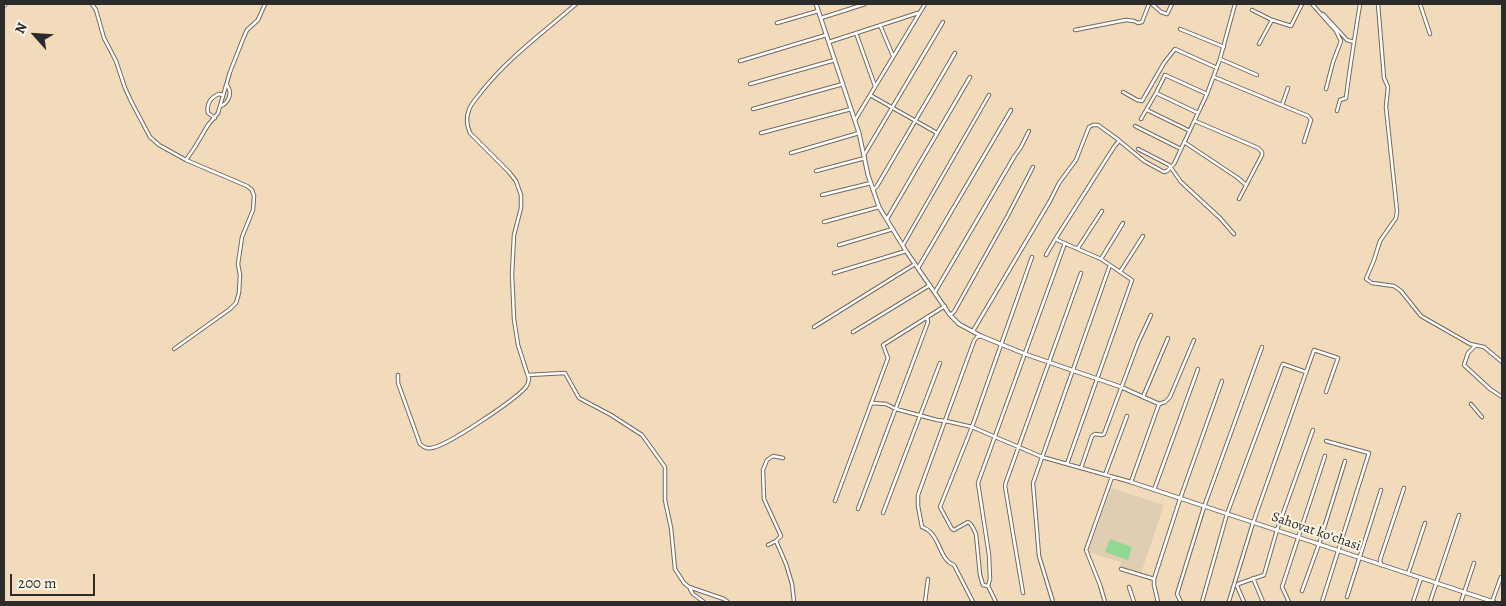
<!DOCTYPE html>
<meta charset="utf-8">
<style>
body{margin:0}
#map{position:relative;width:1506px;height:606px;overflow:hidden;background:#f2dbbb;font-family:Alegreya,serif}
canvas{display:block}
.frame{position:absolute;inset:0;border:5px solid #2b2b2b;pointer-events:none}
.north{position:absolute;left:10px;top:10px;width:50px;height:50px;-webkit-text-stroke:4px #fcf5e5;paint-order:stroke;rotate:296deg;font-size:14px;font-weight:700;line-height:20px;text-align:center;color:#2b2b2b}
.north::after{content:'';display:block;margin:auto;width:18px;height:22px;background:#2b2b2b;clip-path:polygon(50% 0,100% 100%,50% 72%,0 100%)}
.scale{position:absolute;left:10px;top:574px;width:85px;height:22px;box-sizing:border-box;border:2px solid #2b2b2b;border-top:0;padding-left:6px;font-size:15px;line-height:18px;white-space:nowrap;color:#2b2b2b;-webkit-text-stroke:4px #fcf5e5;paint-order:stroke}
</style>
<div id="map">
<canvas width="1506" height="606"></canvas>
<div class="frame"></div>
<div class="north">N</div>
<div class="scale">200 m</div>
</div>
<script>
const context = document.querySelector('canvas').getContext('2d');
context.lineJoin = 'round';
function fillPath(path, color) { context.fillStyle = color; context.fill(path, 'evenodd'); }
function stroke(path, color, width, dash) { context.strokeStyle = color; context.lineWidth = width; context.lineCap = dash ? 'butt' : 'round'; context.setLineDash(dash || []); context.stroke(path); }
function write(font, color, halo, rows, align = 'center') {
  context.font = font + ' Alegreya,serif'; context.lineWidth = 4; context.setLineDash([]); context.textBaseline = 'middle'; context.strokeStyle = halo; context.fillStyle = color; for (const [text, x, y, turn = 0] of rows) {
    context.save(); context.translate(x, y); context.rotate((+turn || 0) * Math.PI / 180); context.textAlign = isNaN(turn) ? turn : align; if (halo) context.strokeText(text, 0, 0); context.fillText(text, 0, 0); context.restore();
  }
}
const built = new Path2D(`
 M1111,488L1164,505L1141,573L1119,567L1121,562L1088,552Z`);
const green = new Path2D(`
 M1110,539L1132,547L1128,560L1105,552Z`);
const minor = new Path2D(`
 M92,4L96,10L104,38L116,61L125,88L132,103L150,137L159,145L186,160L247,186L252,190L254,196L253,210L242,237L238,264L240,275L239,293L236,303L230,309L174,349
 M1152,4L1161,12L1167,14L1172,4
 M1312,4L1336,31L1341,41L1333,62L1326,89
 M1378,4L1384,78L1388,87L1386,107L1397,211L1396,218L1380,241L1374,260L1366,279L1372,283L1394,286L1401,291L1421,316L1470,344L1484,347L1502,362
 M1420,4L1430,34
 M4,6L6,4
 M1252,10L1272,20L1291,26L1302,4
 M1323,14L1347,40L1354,42
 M821,18L865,4
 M777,23L818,11
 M880,25L893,56
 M1180,29L1224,47
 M1075,30L1126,20L1134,21L1138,23L1142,22L1149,4
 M856,33L875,86
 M829,42L918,13
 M1259,44L1272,20
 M1220,59L1257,75
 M740,61L826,35
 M1214,77L1308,116L1311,120L1304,142
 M750,84L835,60
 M1123,92L1137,100L1142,101L1164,63L1175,49L1217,68
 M1156,93L1165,75L1207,94
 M870,95L937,133
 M1282,105L1288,88
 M220,106L223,105C230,100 232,92 227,85
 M753,109L843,84
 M1147,110L1190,131
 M1337,111L1340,100L1346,98C1350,66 1355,35 1360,4
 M215,118L208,113C206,104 211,97 219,94L223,95
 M1141,119L1156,93L1198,113
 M855,120L925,4
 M1195,121L1258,148L1262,152V155L1239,199
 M1135,126L1181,149
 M761,133L851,109
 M1184,142L1238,178L1246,185
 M1138,149L1169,165L1181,182L1220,218L1234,234
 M791,153L859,133
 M864,155L943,22
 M186,160L195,147L208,125L218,113L230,72L243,39L247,30L258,20L265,4
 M816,171L865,158
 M873,190L877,186L955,53
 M822,195L871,183
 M887,219L970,77
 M824,222L879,207
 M839,245L893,229
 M903,245L989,95
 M1078,248L1102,211
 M1046,255L1056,238
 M1101,259L1123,223
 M918,268L1011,110
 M1120,272L1143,236
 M834,273L906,251
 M935,292L1014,157L1021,147L1029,131
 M950,315L954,312L1007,217L1033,167
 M814,327L915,264
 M973,331L1050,201L1059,183L1076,160L1089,127L1093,125H1098L1116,138L1144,161L1164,172L1167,171L1174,164L1207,94L1220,59L1235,4
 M853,332L930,285
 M1475,346L1468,353L1464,365L1490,389L1502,397
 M398,375V383L420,444C424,447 426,449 431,448C446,447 516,399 526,387C528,384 528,383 529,379L518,345L514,319L512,274L514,235L521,208V195L516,181L509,172L470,133C467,126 466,117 469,110C471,103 478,97 482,91C509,57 544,32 576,4
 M528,375L565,373L579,398L611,415L642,435L665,467V500L671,528L675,569L684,583L689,587L724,599L728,602
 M1143,397L1168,338
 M871,403L886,404L896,409L937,420L946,421L972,427L1042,457L1131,482L1159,404L1165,402L1170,397L1194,340
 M1471,404L1482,417
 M783,458L773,456L767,460L763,470L764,499L781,536L776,541L786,564L792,584L794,602
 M1067,464L1132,280L1101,259L1057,240L1056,238L1114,147L1119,141
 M1081,468L1092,436L1095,434L1102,435L1104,434L1138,343L1151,315
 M1105,475L1127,416
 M1154,490L1198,369
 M835,501L888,358L883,345L945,306
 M858,509L928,322L927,317
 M883,513L940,363
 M768,545L776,541
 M1381,565L1380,560L1404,488
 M1121,569L1154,579
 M1408,574L1425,523
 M1253,578L1263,602
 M988,586L983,585L980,575L976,534C974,530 972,524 968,522L954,530L952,529L940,507L972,427L1032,257
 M1129,587L1134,602
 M690,589L693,594L704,602
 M1302,591L1319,544L1345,461
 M1023,593L1005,486L1006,482L1081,273
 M1347,597L1381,490
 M1229,601L1253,523L1314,350L1338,358L1326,392
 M925,602L928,579
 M973,602L954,565C940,560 940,539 929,531C927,529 924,528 922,527L918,506V495L974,341L977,337L981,336
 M996,602L988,586L990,579L989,555L978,483L1065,243
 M1053,602L1039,556L1033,483L1110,265
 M1105,602L1100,585L1086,550L1112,477
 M1158,602L1154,585V579L1180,499L1222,381
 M1181,602L1177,594L1204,507L1262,347
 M1202,602L1227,514L1282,366L1283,364L1306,372
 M1244,602L1237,586L1238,584L1264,575L1277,530L1313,430
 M1289,602L1282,587L1325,456
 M1322,602L1369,453L1326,441
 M1413,602L1421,578
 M1430,602L1459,515
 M1461,602L1474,563
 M1492,602L1501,577`);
const tertiary = new Path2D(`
 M816,4L859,133L868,175L879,207L906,251L950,315L959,324L981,336L1025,354L1121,387L1159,404
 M1131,482L1494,602`);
const streetNames = [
 ["Sahovat koʻchasi",1316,532,19]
];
fillPath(built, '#dfceb1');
fillPath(green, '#92d892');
stroke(minor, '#71695d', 4.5);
stroke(tertiary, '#71695d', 5);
stroke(minor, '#fff', 2.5);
stroke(tertiary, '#fff', 3);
write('14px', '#2b2b2b', '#fcf5e5', streetNames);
</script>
